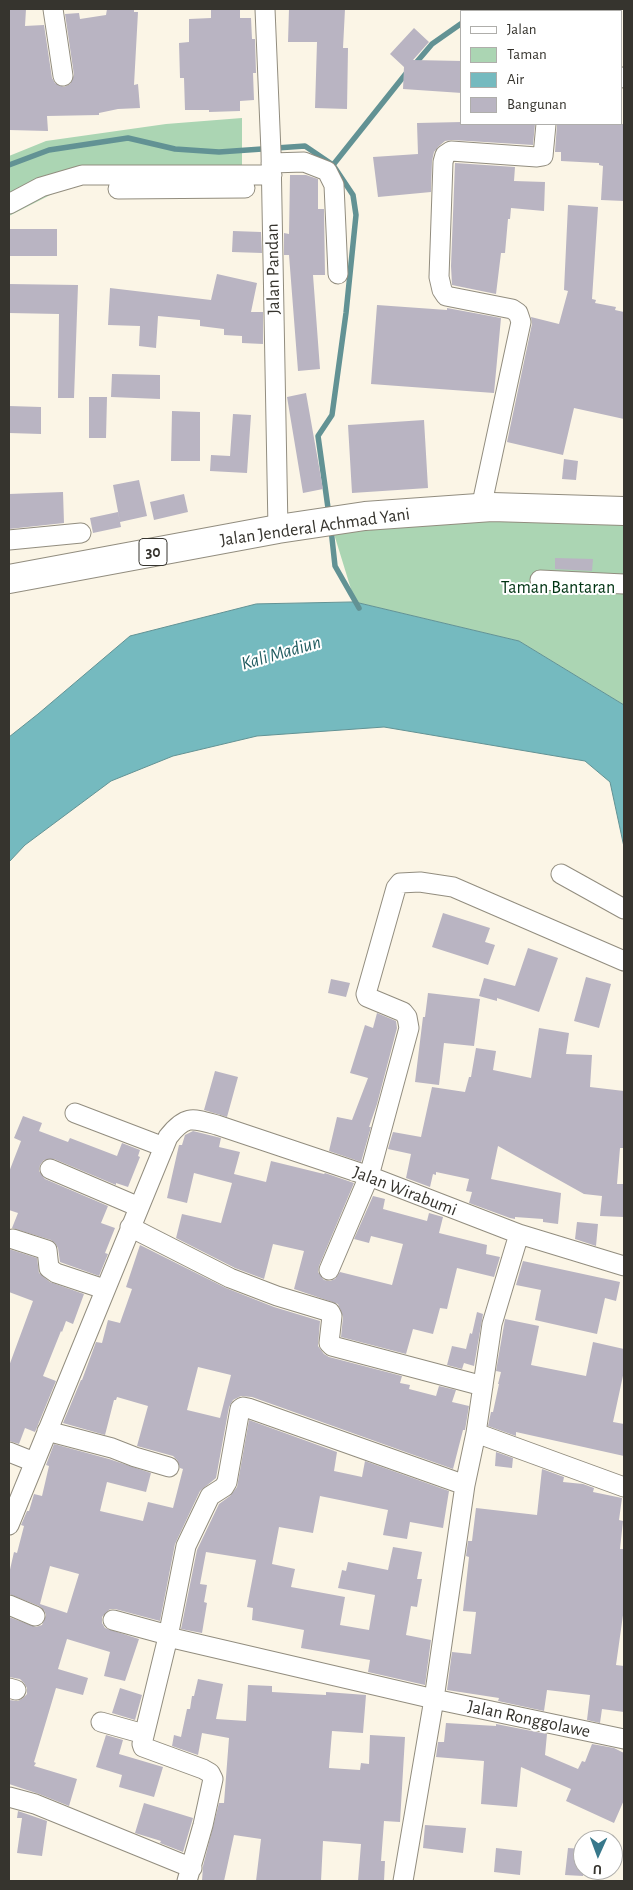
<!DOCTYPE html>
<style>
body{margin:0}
#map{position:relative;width:633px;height:1890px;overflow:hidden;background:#fbf5e6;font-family:"Alegreya Sans",sans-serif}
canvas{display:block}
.frame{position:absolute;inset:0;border:10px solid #36342e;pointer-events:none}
.legend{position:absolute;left:460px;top:10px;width:162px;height:115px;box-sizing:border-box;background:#fff;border:1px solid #afaeab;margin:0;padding:6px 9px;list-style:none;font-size:15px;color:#36342e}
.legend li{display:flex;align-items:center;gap:10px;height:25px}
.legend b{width:25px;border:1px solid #afaeab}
.north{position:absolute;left:573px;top:1830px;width:50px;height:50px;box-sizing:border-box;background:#fff;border:1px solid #afaeab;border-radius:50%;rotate:182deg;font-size:14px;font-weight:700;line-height:20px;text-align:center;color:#36342e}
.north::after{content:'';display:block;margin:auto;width:18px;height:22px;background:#38788b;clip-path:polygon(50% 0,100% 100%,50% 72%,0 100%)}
</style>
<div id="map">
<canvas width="633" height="1890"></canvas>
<div class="frame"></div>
<ul class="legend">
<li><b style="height:6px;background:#fff"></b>Jalan</li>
<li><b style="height:14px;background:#abd5b3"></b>Taman</li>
<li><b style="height:14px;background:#75babf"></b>Air</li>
<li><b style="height:14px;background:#b9b4c2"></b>Bangunan</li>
</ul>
<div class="north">U</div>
</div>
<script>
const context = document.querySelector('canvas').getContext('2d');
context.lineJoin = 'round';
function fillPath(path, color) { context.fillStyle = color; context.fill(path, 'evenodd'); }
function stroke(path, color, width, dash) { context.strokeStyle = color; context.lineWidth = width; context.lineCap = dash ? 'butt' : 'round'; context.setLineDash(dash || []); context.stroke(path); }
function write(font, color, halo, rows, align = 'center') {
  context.font = font + ' "Alegreya Sans",sans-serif'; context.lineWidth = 4; context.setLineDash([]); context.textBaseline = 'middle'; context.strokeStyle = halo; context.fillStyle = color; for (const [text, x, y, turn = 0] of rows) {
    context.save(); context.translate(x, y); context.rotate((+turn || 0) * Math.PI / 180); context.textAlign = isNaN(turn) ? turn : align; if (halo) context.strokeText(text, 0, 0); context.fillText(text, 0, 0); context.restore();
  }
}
const green = new Path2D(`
 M242,118V185L85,182L58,191L9,216V156L46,141L166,124Z
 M466,520L624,525V705L519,641L355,602L334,534Z`);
const water = new Path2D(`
 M355,602L519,641L624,705V847L610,782L585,761L384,727L257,736L173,756L111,781L25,845L9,862V737L38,714L130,636L256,604Z`);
const stream = new Path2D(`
 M479,11L485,9
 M415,64L432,44L462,23
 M9,165L49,150L128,138L175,149L219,152L305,146L333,165L353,195L356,215L346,313L332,415L318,436L329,515
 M333,165L408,71
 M331,529L335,566L359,608`);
const building = new Path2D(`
 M9,9H26L25,26L44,25L52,78L55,83L64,87L70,84L74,75L65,14L79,13L80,19L106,15L107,9H134V12H138L134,85L138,84L140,108L118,109L99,113V115L47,116L48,131L9,130Z
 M289,9H345L343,48H348L347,109L315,108L317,42H288Z
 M211,10H240V18H251L252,39H255L256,73H253L254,100L240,101V111L209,112V110H185L184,78H180L179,43L189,42V19L211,18Z
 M414,28L429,42L413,60L462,61V93L403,89L404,67L390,54Z
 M462,122V124H535L533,145L452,140L445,141L439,146L434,152L432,161L431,192L378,197L373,157L418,154L417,123Z
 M557,124H624V201L601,200L603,166L599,165V163L561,161V152H555Z
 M455,163L515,167L514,181L545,182L544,211L511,208L510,219H508L505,253H501L496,294L452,285L451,266Z
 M290,175H306L318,179V209H324L325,275H313L320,369L298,371L289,255H284V233L289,234Z
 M568,205L598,207L592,299L596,300L595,303L616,307L615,310L624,312V419L574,408L563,455L507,442L532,324L531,317L559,324L568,291L564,290Z
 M9,229H57V256H9Z
 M233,231L261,232L262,253L232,252Z
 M217,274L257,283L251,312H263V344L242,343V336L224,335V329L200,326V320L158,316L156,348L139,346L140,326L108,325L110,288L211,300Z
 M9,284L78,285L74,398H58L59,314L9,313Z
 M377,305L447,310V308L501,318L494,393L371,384Z
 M112,374L160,375V399L111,397Z
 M306,393L323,489L303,493L287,397Z
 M89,397H107L106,438H89Z
 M9,406L41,407V434L9,433Z
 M172,411L200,412V461H171Z
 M233,414L251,415L247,473L210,471L211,455L230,456Z
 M424,420L428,488L352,493L348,425Z
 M564,459L578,461L576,480L562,479Z
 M139,480L147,516L120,522L113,485Z
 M63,492L64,523L9,529V494Z
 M184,494L188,512L154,520L150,502Z
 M118,512L121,527L93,533L90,518Z
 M555,558L593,559L592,571L555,569Z
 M443,913L490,928L485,942L495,945L488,965L432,947Z
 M528,948L558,958L539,1012L497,998V1001L479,996L484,978L515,986Z
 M586,977L611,984L599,1028L574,1021Z
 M331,979L350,983L346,997L328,993Z
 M428,993L480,999L474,1046L444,1043L439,1085L415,1082L423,1017H425Z
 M377,1013L396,1021L397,1028L377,1104L369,1127H371L361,1162L329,1151L337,1117L352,1120L368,1078L350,1073L365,1025L373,1028Z
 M539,1028L569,1033L566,1054L592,1055L590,1087L624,1091V1148H620L617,1184H624V1217L600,1216L602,1196L584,1194L498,1146L491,1179L561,1193L558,1224L543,1222V1219L515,1217V1219L510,1218L469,1203L472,1192L466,1191L469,1179L436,1172V1175L433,1174L430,1187L406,1178L411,1154L388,1149L393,1132L421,1137L432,1087L465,1092L469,1077H471L476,1048L496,1051L493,1070L531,1078Z
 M215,1071L238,1077L227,1117L204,1110Z
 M23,1116L42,1123L39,1131L68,1142L70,1138L117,1156L122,1143L140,1150L138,1156L140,1157L128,1187L116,1183V1185L54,1159L44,1160L40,1165L39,1171L45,1179L108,1206L101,1223L115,1228L105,1253L108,1254L99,1276L60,1262L58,1248L55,1243L51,1240L12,1228L18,1213L9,1210V1172L21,1141L14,1138Z
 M193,1131L221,1138L219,1147L240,1152L234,1174L266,1182L271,1161L324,1174L325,1173L354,1183L319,1266L318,1272L324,1280L330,1281L335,1279L340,1272L392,1285L403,1244L371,1236L369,1243L354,1239L373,1196L385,1199L383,1209L427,1221L429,1213L443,1217L439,1233L487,1245L486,1254L500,1257L494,1277L457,1268L447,1309L440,1308L433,1334L413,1329L406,1354L341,1337L343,1317L338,1304L294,1289L304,1251L273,1244L264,1279L235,1268L176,1238L182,1214L221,1223L232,1183L194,1173L187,1203L167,1198L179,1145H182L185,1135Z
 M577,1222L598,1224L596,1246L575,1239Z
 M140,1245L226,1288L274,1307L320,1321L318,1346L324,1354L329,1357L402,1376L400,1383L410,1385L409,1389L436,1396L439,1386L456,1390L452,1402L469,1406L465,1430H463L453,1469L252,1397L241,1396L233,1400L229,1407L216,1478L200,1491L175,1544L160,1621L115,1609H110L102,1617V1623L105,1628L139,1639L125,1681L104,1676L110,1652L67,1639L58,1669L88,1678L83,1695L56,1688L34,1762L36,1763L34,1766L77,1779L69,1806L39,1794L9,1784V1700L18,1701L23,1698L27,1694V1688L24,1683L20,1679L9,1677V1617L36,1627L42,1625L46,1615L44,1610L39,1606L9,1594V1574L14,1552L17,1553L24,1526L21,1525L27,1511H29L34,1494L42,1496L49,1466L46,1465L54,1444L109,1459L151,1473L146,1492L107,1482L100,1511L143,1521L148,1502L173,1508L183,1469L180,1468L177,1460L173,1456L137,1446L148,1406L117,1397L116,1400H114L105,1435L63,1423L81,1380H82L96,1342L102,1343L108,1320L120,1323L132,1289L126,1287ZM198,1367L231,1375L220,1418L187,1410ZM50,1566L79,1574L67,1613L40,1604Z
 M9,1249L37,1258L39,1273L50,1282L84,1294L73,1324L66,1321L62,1332L61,1331L43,1376L56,1381L35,1432L25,1428L19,1444L9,1441V1366L33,1301L9,1292Z
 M523,1261L620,1282L616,1301L605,1298L597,1334L535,1320L541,1290L516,1285Z
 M477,1312L483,1314L474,1366L464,1363L462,1369L447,1365L452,1346L466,1349L470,1333L472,1334Z
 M505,1319L539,1326L531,1365L586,1376L593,1342L624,1349V1371L613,1422L624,1424V1456L516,1432V1436L488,1426L491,1412H493L499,1384H498L501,1372L496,1371Z
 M249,1420L337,1452L334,1471L362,1477L365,1461L449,1491L443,1528L410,1522L407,1539L383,1535L388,1510L320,1496L313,1533L279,1527L272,1564L295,1569L291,1587L345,1597L340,1625L369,1630L375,1595L338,1588L342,1570L346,1571L348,1562L388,1570L393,1547L422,1552L417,1579H422L417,1607L411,1606L406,1635L431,1640L425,1685L368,1672L370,1660L301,1648L304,1630L252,1620L253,1608L247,1607L256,1560L206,1552L200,1584L207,1585L204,1602L207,1603L202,1633L181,1629L197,1550L219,1504L230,1496L237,1487Z
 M496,1452L513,1458L512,1468L495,1466Z
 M542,1469L564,1477L563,1482L583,1484L594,1488L593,1492L622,1498L619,1520L623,1521L620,1549H624V1608L616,1665L624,1666V1712L602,1709L600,1723L587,1720L590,1695L547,1690L544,1711L498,1701L499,1698L447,1690L452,1652L471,1654L476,1612L463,1611L469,1557L466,1556L468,1541H472L476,1508L537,1515Z
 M198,1679L223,1684L216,1719L246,1721L248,1685L272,1686V1692L326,1695V1692L366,1695L363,1733L332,1731L329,1768L360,1770L361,1763L369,1764L370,1735L405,1737L400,1822L384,1821L381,1861H385L384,1881H358L361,1844L323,1841L321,1881H256L261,1839L234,1835L224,1881H202L203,1866L219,1803H224L229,1738L202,1733L198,1755L172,1746L174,1735L181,1737L187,1709H190L192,1696H194Z
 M120,1688L142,1695L135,1720L112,1713Z
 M446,1723L496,1726V1724L547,1734L545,1755L578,1769L582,1761L585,1762L592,1744L614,1748L624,1753V1800L614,1823L566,1801L571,1789L521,1767L517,1807L481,1804L484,1761L436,1757L438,1742H444Z
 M106,1735L123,1740L119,1754L163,1767L154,1797L119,1787L122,1775L96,1767Z
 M144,1803L193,1818L183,1852L160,1843L161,1841L135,1833Z
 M18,1811L47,1821L42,1856L17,1853L22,1818H17Z
 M425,1825L466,1828L463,1853L423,1848Z
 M496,1848L522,1851L520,1875L494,1872Z
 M568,1848L583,1849V1876L565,1875Z`);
const minor = new Path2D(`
 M53,9L63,76
 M265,9L271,152L278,529
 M551,11V9
 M622,77L624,78
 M271,163L304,162L327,171L334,185L338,274
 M118,189L245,188
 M9,204L41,187L82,175H272
 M481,508L521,322L518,313L512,309L446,296L442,290L439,277L443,162L445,155L451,151L537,157L543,156L546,124
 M9,540L81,533
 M540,580L624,584
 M561,874L624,909
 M75,1113L164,1147
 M50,1169L139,1207
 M130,1227L230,1278L277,1296L330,1312L332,1316L329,1343L332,1346L483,1386
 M13,1239L47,1250L49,1268L56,1273L104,1289
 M329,1270L369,1176L409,1028L407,1017L403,1012L367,997L366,994L396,888L400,883L420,882L453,887L624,961
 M47,1431L112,1448L135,1457L169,1467
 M476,1433L624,1487
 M9,1452L34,1462
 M9,1525L168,1137C185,1115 192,1118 217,1125L369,1176L519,1234L624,1266
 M9,1605L35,1616
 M113,1620L168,1635
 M168,1637L434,1699L624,1739
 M9,1688L16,1690
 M101,1722L144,1734
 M9,1797L35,1804L192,1868
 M187,1881L203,1825L213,1779L210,1773L203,1769L143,1747L142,1744L168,1637L186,1546L210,1496L224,1487L227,1482L240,1409L243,1407L248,1408L465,1485
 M403,1881L434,1699L465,1485L476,1433L492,1324L519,1234`);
const highway = new Path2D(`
 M9,579L278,529L365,516L492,507L624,511`);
const shields = [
 [153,552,28]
];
const shieldNames = [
 ["30",153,552]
];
const streetNames = [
 ["Jalan Pandan",273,269,-91],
 ["Jalan Jenderal Achmad Yani",315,527,-8],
 ["Jalan Wirabumi",405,1191,21],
 ["Jalan Ronggolawe",529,1719,12]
];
const parkNames = [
 ["Taman Bantaran",558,588]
];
const waterNames = [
 ["Kali Madiun",281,653,-16]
];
fillPath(green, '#abd5b3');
fillPath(water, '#75babf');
stroke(water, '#629294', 1);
stroke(stream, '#629294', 5.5);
fillPath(building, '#b9b4c2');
stroke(minor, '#928d7f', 21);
stroke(highway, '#928d7f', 30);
stroke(minor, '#fff', 19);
stroke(highway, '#fff', 28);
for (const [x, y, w] of shields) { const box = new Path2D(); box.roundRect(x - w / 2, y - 13.5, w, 27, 4); context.fillStyle = '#fff'; context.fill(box); stroke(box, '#36342e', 1); }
write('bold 16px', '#36342e', null, shieldNames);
write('18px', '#36342e', '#fff', streetNames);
write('18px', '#003413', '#fff', parkNames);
write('italic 19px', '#215c60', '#fff', waterNames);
</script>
